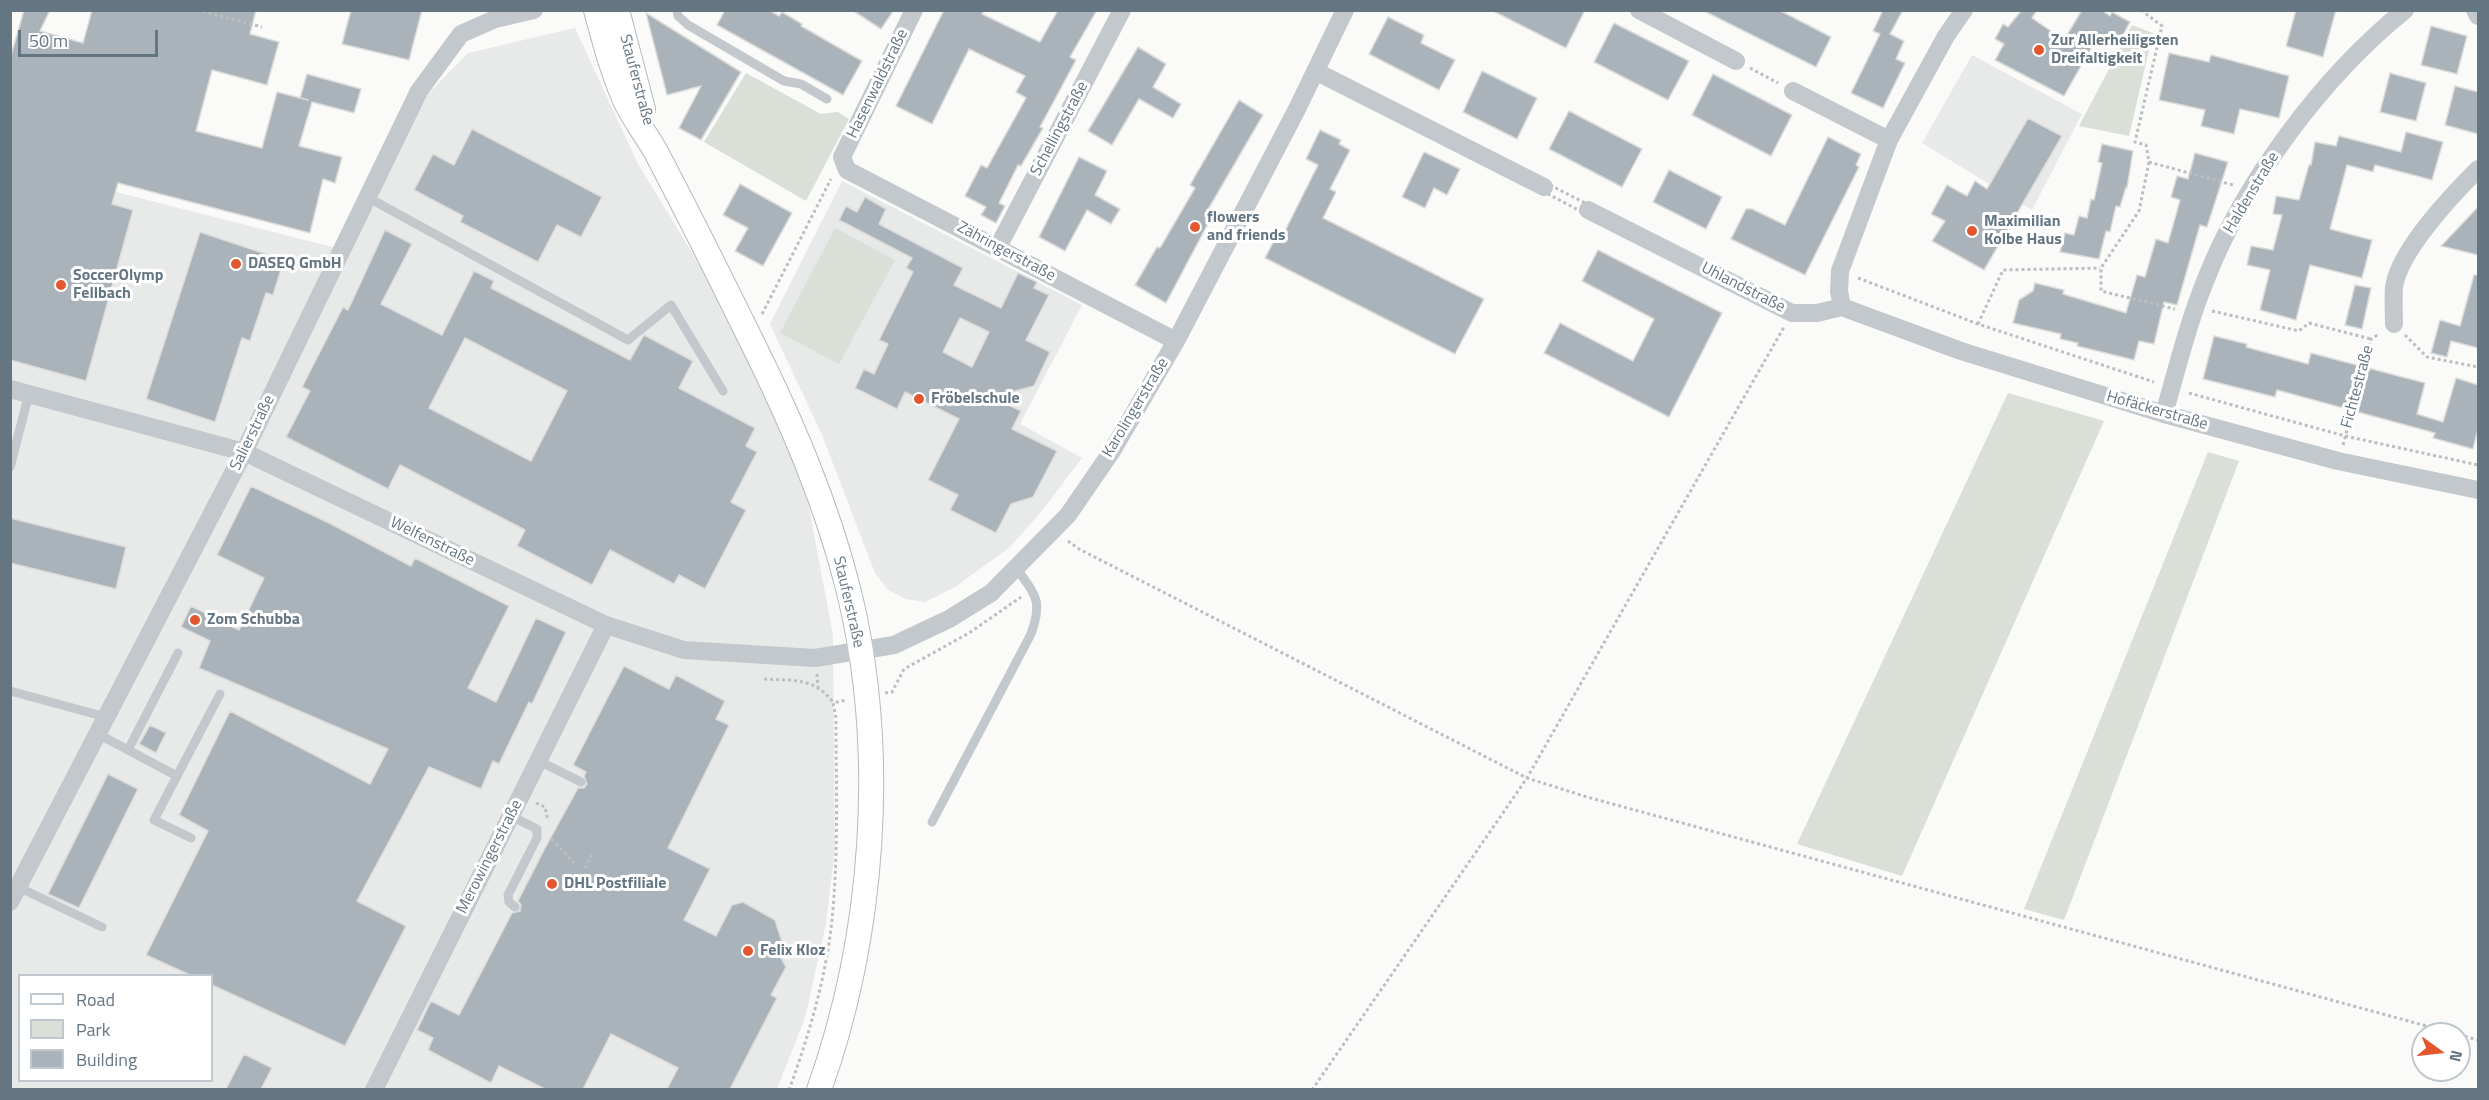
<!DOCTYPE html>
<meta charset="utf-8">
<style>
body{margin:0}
#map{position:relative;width:2489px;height:1100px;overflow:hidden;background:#fafaf8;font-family:"Titillium Web",sans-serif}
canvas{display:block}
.frame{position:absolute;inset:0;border:12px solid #657683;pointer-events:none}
.legend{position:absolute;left:18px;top:974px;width:195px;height:108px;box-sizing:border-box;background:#fff;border:2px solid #c1c8cd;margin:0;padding:8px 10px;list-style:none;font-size:18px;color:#657683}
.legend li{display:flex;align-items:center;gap:12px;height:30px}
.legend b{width:30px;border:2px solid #c1c8cd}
.north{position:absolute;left:2411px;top:1022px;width:60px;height:60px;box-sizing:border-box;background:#fff;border:2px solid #c1c8cd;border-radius:50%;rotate:105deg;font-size:16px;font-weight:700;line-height:24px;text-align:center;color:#657683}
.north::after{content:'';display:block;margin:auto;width:21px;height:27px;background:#e4572e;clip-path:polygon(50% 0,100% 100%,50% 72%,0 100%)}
.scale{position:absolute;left:18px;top:30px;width:140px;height:27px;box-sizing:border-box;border:3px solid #657683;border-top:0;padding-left:8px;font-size:18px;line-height:21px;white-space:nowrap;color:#657683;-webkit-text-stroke:4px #fff;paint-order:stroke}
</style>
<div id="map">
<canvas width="2489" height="1100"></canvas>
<div class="frame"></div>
<ul class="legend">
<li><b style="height:8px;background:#fff"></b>Road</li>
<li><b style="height:16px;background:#dadfd7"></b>Park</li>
<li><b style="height:16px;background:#aab3b9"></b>Building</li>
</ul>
<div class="north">N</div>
<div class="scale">50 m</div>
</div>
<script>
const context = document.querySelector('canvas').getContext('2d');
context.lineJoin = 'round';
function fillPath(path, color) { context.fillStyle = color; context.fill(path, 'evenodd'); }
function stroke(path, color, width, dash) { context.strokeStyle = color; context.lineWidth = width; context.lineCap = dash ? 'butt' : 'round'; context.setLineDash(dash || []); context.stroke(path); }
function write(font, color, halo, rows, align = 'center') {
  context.font = font + ' "Titillium Web",sans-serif'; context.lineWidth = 6; context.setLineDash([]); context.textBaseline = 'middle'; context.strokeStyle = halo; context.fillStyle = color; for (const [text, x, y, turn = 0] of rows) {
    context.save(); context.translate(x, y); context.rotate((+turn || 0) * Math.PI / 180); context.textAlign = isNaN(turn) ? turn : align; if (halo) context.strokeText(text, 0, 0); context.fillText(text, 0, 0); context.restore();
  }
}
const built = new Path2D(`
 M575,28L638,164L752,351L802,471L833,635L835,849L826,924L805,1018L777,1089H11L10,165L348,251L427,95L468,53ZM20,976H212V1080H20Z
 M1972,55L2082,114L2032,210L1922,143Z
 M842,181L1082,305L1020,424L1082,458L1041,512L1009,548L955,587L925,602L905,599L888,590L875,573L822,435L770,324Z`);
const green = new Path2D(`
 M2132,25L2153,33L2129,136L2079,126Z
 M746,73L821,114L838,112L849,119L806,201L704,142Z
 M835,228L895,260L839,364L780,333Z
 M2008,393L2104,421L1902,876L1797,844Z
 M2208,452L2239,461L2064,920L2024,909Z`);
const building = new Path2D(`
 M24,10H50L40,31L83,43L92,10H256L250,34L279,42L267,85L212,70L196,131L262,148L277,92L308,100L300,98L307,74L361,89L354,113L312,102L299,146L342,157L335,183L323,179L310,233L118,183L112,204L133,210L86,381L10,360V59Z
 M351,10H422L409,60L342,44Z
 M725,10H769L779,16L782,12L802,24L801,26L862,61L843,95L717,25Z
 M852,10H894L881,29Z
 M944,10H984L982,14L1040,42L1058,10H1097L1070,57L1076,60L1040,127L1043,128L1021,166L1018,165L999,203L1005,206L996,223L981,215L986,207L965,196L981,165L987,168L1026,98L1016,92L1025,76L969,49L932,124L896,106Z
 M1491,10H1585L1566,48Z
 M1702,10H1779L1831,37L1816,67Z
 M1883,10H1903L1890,34L1904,41L1896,59L1905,63L1883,108L1851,93L1880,34L1873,31Z
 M2022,10H2037L2032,18L2064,40L2082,10H2101L2110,16L2112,12L2130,22L2116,48L2098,36L2064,96L1995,60L2004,44L1995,39L2003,24L2008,27Z
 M2296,10H2336L2323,57L2286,46Z
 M646,13L741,72L701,140L679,128L701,86L667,95Z
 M1388,17L1424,35L1421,43L1455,60L1439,90L1369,54Z
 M1614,23L1689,61L1668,100L1594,62Z
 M2431,26L2467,36L2457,74L2421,65Z
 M1138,47L1166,64L1153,87L1181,104L1173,118L1139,99L1112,145L1088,131Z
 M2169,53L2209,62L2211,55L2289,76L2279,118L2240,109L2234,134L2201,126L2205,110L2159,100Z
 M1482,71L1537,98L1517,139L1463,112Z
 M2390,73L2426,83L2416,121L2380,112Z
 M1713,74L1792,115L1771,156L1692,115Z
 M2455,86L2478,92V134L2445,125Z
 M1239,100L1263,115L1206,213L1212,216L1166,303L1135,285L1157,247L1160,248L1195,188L1190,185Z
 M1569,111L1642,149L1622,187L1549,149Z
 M2028,118L2062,136L1984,270L1932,241L1945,221L1931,214L1947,185L1967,196L1975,181L1987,189Z
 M472,129L602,197L581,237L557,225L538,262L460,222L463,216L414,190L433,154L454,165Z
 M1320,130L1341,140L1339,144L1350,150L1330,189L1336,192L1323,218L1484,299L1455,354L1265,258L1278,233L1283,235L1318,165L1306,159Z
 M2406,132L2443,142L2432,180L2375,165L2373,172L2347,165L2330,229L2372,240L2362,278L2310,265L2296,320L2260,310L2270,270L2247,265L2251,246L2273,250L2282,215L2273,214L2276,196L2299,200L2309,165H2311L2315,142L2336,146L2339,136L2401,152Z
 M1828,137L1861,154L1856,165L1859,167L1805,275L1731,239L1746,209H1752L1785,225Z
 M2102,144L2133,151L2127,188L2126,187L2120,207L2116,206L2110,232L2106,231L2099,259L2060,252L2065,233L2074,235L2079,216L2087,218L2091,199L2094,200L2102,163L2098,162Z
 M1424,152L1460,169L1447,195L1434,188L1425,208L1402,197Z
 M2195,153L2228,162L2207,227L2200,225L2177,305L2164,302L2154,344L2139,341L2134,360L2077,346L2078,343L2060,339L2061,334L2013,323L2019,300L2033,291L2035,283L2064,290L2063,294L2126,313L2137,275L2145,277L2156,239L2168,243L2180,200L2171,197L2177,176L2188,179Z
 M1079,157L1107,171L1095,195L1120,209L1111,224L1087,210L1065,251L1039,237Z
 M1669,170L1722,197L1706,229L1653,202Z
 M740,184L792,213L763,266L735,251L748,228L723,215Z
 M865,197L886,209L879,224L963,268L954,285L1001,308L1018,273L1037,282L1034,288L1049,295L1026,340L1050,352L1034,386L993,397L1021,411L1012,429L1057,451L1033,497L1011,504L996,533L950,510L958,495L928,480L959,419L905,392L897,409L855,388L864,369L874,374L888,344L879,340L913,272L906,268L912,258L839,220L846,206L857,212ZM960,318L989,332L972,367L943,352Z
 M2478,207V255L2441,246Z
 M385,230L412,244L381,304L442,335L474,271L494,281L491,288L630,360L644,335L693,361L679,388L755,428L746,446L757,452L731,502L746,510L705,589L679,575L674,584L610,550L592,585L517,546L525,530L400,465L388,489L286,437L310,391L302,387L343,307L348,310ZM465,338L567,391L531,461L429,408Z
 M200,232L284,260L273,295L266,293L250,341L242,338L215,422L146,399Z
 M1598,250L1722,313L1669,417L1544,353L1560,323L1633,361L1654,319L1582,281Z
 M2474,275H2478V348L2451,341L2447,357L2431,353L2440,320L2460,326Z
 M2355,285L2371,288L2362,329L2345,325Z
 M2214,336L2247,344L2246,347L2308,364L2311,353L2425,383L2417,414L2443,422L2456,378L2478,385V429L2473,449L2433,438L2435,433L2277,390L2275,397L2203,379Z
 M251,486L329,523L411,566L415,558L509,606L468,688L496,702L536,618L566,632L532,704L529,702L499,764L493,761L481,789L429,767L357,901L406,926L345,1046L212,985V975H190L146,955L208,831L179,815L230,711L370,784L388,749L199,668L210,641L181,627L191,606L239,630L264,578L217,555Z
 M10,518L126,547L116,589L10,563Z
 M624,666L669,689L676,675L725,701L716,719L729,725L668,848L710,869L684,920L716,936L732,905L743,902L775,920L785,951L781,958L786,967L771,995L777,998L730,1089H667L678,1068L611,1034L583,1089H545L499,1066L491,1083L428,1050L433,1038L417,1030L431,1001L459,1015L512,913L520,911L521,905L518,901L545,848L578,788H584L587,784L584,776L586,772L573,765Z
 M150,725L166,733L156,753L139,744Z
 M108,774L138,789L79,908L48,894Z
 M244,1054L272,1068L261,1089H226Z`);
const path = new Path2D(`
 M197,10L262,27
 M2141,10L2162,26L2135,142L2146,145L2149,162L2233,185
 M1750,68L1778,83
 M2149,162L2139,211L2101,268V291L2175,309
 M1550,185L1587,204L1588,210L1582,212L1546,193L1544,187Z
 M1858,278L1978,324L2154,382
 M2212,311L2299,331L2309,323L2371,339
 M762,314L831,179
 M1978,324L2003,270L2100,268
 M2405,335L2427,357L2478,367
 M2189,393L2345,436L2478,465
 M2343,445L2371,339L2379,334
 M1068,541L1079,549L1527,778L1587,797L2456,1034
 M817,674L818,687
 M764,679C794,681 813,677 833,702
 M885,693L892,692L904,669L969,633L1021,597
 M536,803L545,807L548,821
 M552,839L574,863
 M585,868L593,853
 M2459,1035L2478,1040
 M789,1090C808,1038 824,984 831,929C839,859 836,788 836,718L833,703L846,700
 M1312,1090L1527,778L1784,327`);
const lane = new Path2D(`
 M677,10L678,16L688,25L784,81L801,84L827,99
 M367,197L628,340L671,305L723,391
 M10,467L29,394
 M10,691L106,717
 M98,734L177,776L220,694
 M128,750L178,653
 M539,761L581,782
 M177,776L154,820L191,838
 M511,816L537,829V838L508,895L509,902L515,907
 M932,822L1031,634C1043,601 1036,596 1017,569
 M18,887L102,927`);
const street = new Path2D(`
 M914,10L842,157L847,170L1176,341
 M1639,10L1736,61
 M2475,10L2478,16
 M1315,71L1544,187
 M1793,91L1889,140
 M1588,210L1792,313H1817L1842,307
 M998,247L1122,10
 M1842,307L1961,351L2164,414L2338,461L2478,490
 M1842,307L1839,291L1840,271L1889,140L1946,36L1964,10
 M2394,324C2394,312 2393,299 2394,287C2399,251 2453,194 2478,169
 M10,389L244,452L606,625L684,650L815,658L894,645L949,619L991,593L1068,515L1112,451L1176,341L1296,111L1345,10
 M2164,414C2177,369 2188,323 2206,279C2244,182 2323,76 2405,10
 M10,902L244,452L419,91L461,34L495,19L534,10
 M374,1090L606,625`);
const secondary = new Path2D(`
 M596,10C604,40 612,70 624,98C632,117 646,134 656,152C688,213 719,275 749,336C790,418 827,503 849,592C888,752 874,936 819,1090
 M617,10L643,109`);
const markers = [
 [2039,50,6,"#e4572e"],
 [1195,227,6,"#e4572e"],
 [1972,231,6,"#e4572e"],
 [236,264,6,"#e4572e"],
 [61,285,6,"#e4572e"],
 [919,399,6,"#e4572e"],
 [195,620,6,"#e4572e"],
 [552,884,6,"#e4572e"],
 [748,951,6,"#e4572e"]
];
const poiNames = [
 ["Zur Allerheiligsten",2051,41],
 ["Dreifaltigkeit",2051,59],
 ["flowers",1207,218],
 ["and friends",1207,236],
 ["Maximilian",1984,222],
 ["Kolbe Haus",1984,240],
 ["DASEQ GmbH",248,264],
 ["SoccerOlymp",73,276],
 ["Fellbach",73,294],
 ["Fröbelschule",931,399],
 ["Zom Schubba",207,620],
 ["DHL Postfiliale",564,884],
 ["Felix Kloz",760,951]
];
const streetNames = [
 ["Stauferstraße",636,80,75],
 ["Hasenwaldstraße",878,84,-64],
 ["Schellingstraße",1060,129,-62],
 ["Haldenstraße",2252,193,-59],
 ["Zähringerstraße",1006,252,28],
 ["Uhlandstraße",1743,288,27],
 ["Fichtestraße",2358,387,-75],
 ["Karolingerstraße",1136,408,-59],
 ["Hofäckerstraße",2157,411,16],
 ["Salierstraße",253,433,-64],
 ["Welfenstraße",432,542,26],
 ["Stauferstraße",848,602,77],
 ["Merowingerstraße",490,857,-63]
];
fillPath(built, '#e8e9e9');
fillPath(green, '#dadfd7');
fillPath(building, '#aab3b9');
stroke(building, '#dcdcda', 1.5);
stroke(secondary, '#b3babf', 26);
stroke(path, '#bbbfc2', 3, [3, 3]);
stroke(lane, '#c3c8cc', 9);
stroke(street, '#c3c8cc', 18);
stroke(secondary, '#fff', 24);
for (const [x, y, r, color] of markers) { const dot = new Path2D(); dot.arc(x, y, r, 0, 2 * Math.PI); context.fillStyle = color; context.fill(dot); stroke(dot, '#fff', 2); }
write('bold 16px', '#657683', '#fff', poiNames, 'left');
write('16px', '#657683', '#fff', streetNames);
</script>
